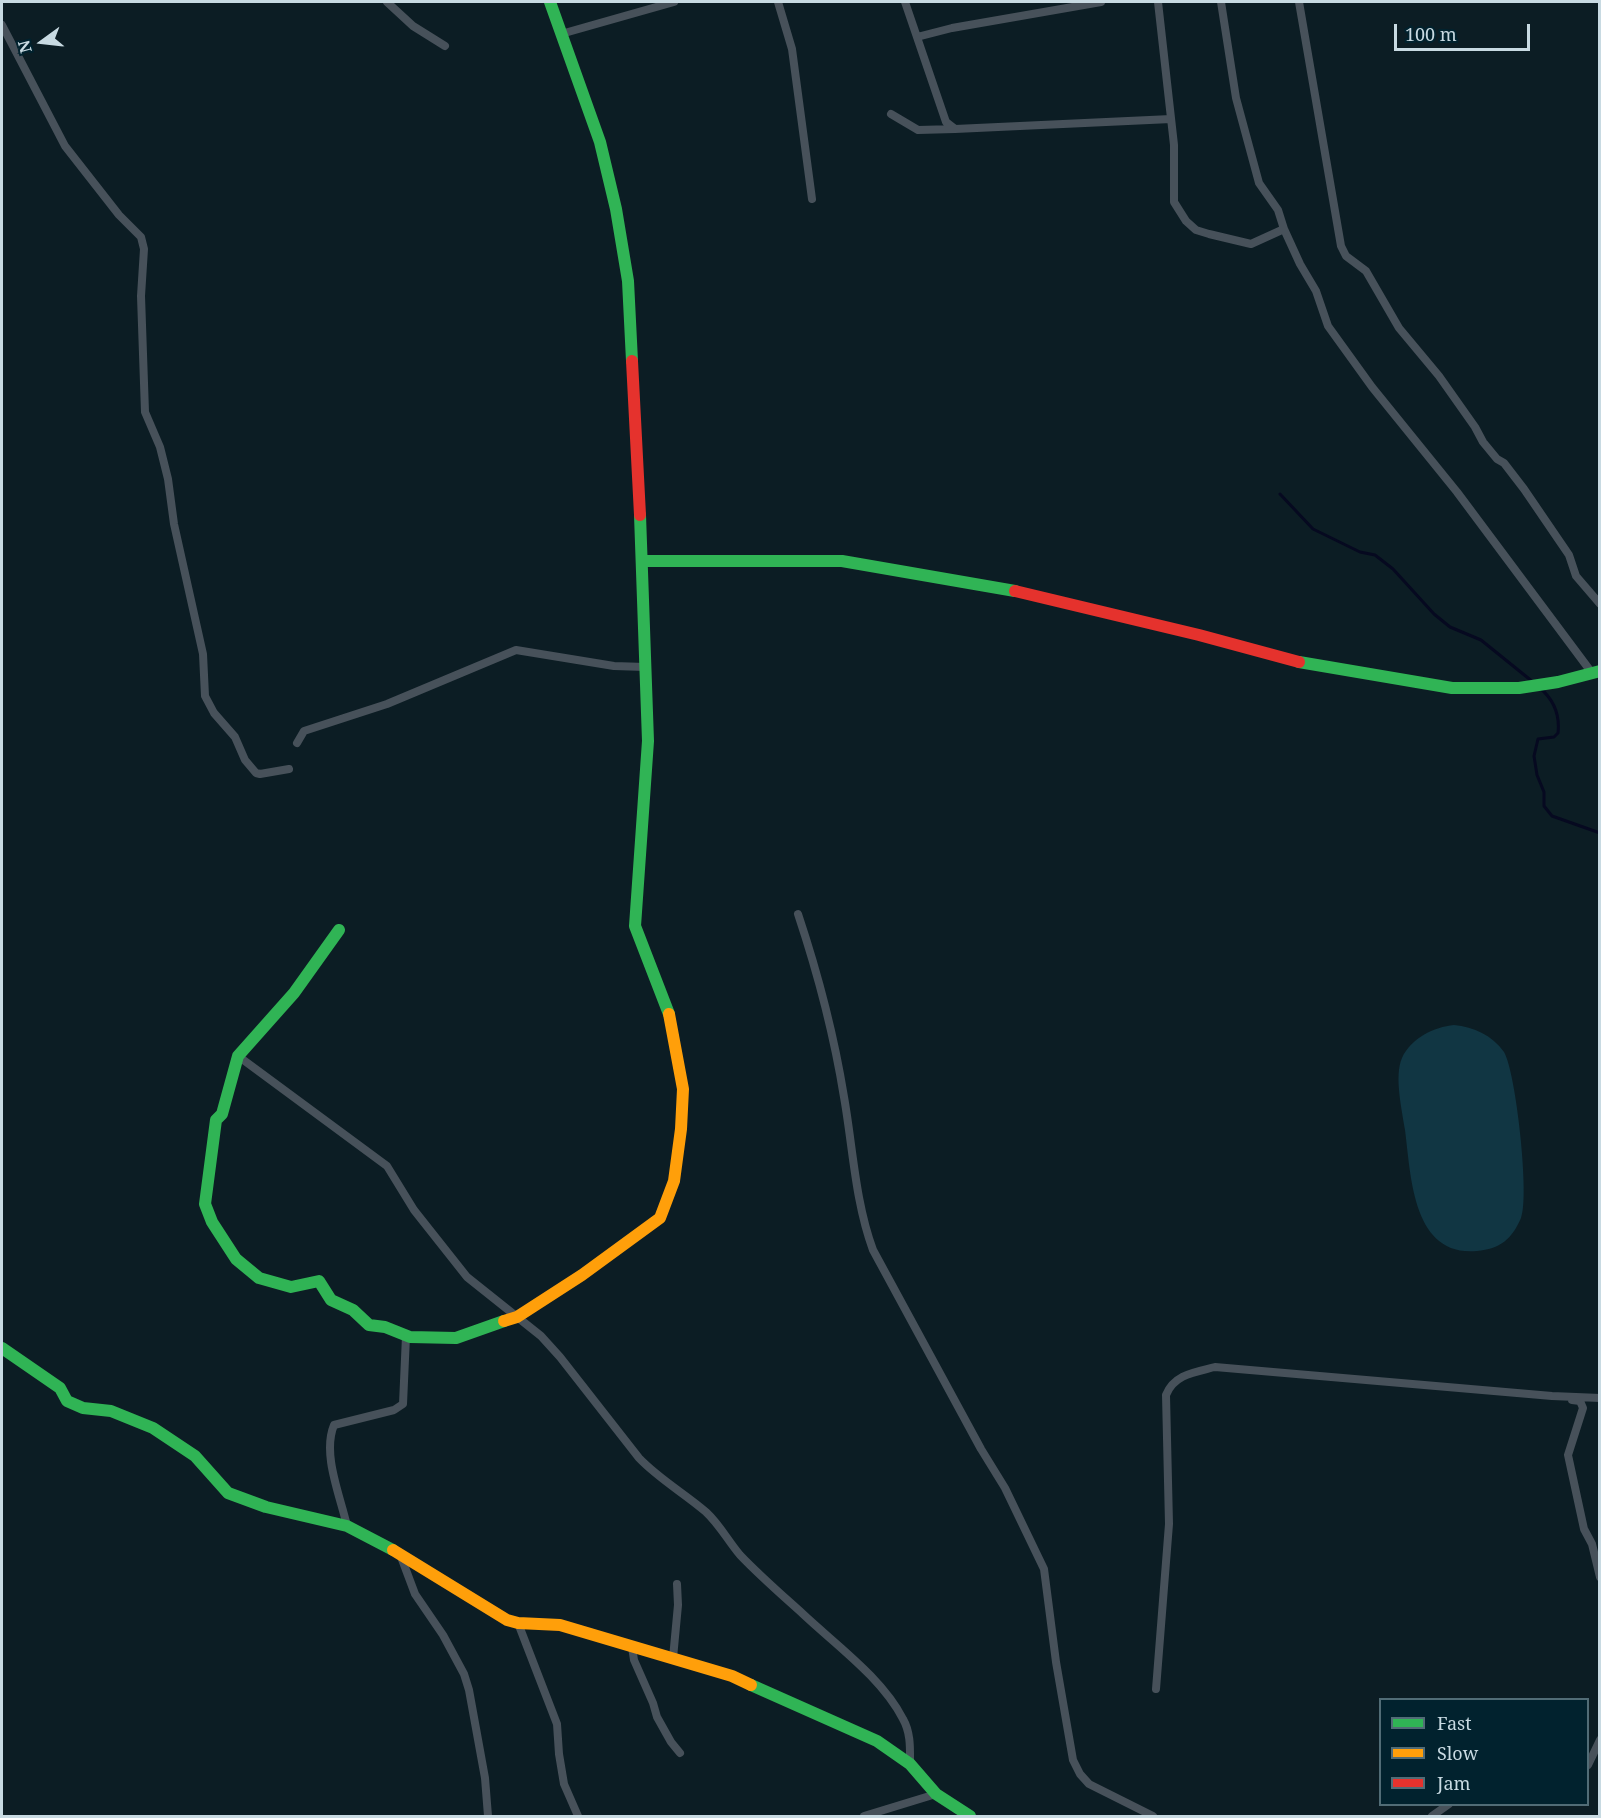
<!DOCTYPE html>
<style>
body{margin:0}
#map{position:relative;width:1601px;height:1818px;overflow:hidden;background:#0c1d24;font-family:"Noto Serif",serif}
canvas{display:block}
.frame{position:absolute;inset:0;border:3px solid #c8dae2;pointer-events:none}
.legend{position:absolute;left:1379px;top:1698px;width:210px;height:108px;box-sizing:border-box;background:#01222e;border:2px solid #516c76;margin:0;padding:8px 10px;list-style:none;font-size:18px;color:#c8dae2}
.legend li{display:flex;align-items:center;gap:12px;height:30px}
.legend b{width:30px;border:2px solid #516c76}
.north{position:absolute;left:12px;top:12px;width:60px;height:60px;-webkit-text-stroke:4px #01222e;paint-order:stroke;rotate:255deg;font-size:16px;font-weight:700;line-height:24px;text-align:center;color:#c8dae2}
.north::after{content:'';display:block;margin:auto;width:21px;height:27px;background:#c8dae2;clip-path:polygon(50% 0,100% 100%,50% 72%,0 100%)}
.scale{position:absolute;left:1394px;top:24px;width:136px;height:27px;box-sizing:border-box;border:3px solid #c8dae2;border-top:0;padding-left:8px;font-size:18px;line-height:21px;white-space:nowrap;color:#c8dae2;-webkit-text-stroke:4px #01222e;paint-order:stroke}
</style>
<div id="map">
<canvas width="1601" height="1818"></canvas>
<div class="frame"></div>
<ul class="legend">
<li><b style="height:8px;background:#30b455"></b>Fast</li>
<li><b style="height:8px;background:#ff9f0a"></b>Slow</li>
<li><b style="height:8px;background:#e5322d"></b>Jam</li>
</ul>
<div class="north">N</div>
<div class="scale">100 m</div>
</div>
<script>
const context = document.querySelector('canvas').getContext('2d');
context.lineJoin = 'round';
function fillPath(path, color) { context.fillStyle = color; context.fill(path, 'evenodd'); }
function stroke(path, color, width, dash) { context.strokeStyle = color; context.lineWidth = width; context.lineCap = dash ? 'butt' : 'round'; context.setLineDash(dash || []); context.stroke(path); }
const green = new Path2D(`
 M1454,1025C1474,1027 1492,1035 1504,1052C1516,1072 1530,1198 1521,1218C1512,1239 1500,1249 1477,1251C1412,1257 1411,1175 1405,1130C1402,1110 1394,1076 1402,1058C1411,1038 1434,1027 1454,1025Z`);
const stream = new Path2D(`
 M1280,494L1313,529L1360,552L1375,555L1393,569L1434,614L1450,627L1481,640L1533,682
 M1540,688C1554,700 1560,715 1558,733L1554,737L1538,739L1534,756L1537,775L1544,792V806L1552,816L1600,833`);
const street = new Path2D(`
 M387,2L413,26L445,46
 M778,2L792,49L812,199
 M905,2L946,122L955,129L1171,119
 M1158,2L1174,145V202L1186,221L1196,230L1209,234L1251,244L1284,229
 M1221,2L1236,98L1259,183L1278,210L1284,229L1300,264L1316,291L1328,326L1372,387L1457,492L1592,673
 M1299,2L1341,246L1346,256L1366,271L1399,328L1439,376L1475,427L1483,442L1497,459L1504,463L1524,489L1569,555L1576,576L1600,604
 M2,25L65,146L119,215L141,237L144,249L141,296L145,412L160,447L168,479L174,524L203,654L205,696L214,713L235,737L245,760L256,773L260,774L289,769
 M561,34L674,2
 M917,37L952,28L1101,2
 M891,114L918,130L955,129
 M297,743L304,731L387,704L516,650L614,666L645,667
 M798,914C818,974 834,1035 844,1097C853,1148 855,1201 873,1250L981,1449L1005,1488L1044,1569L1056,1662L1073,1760L1080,1774L1089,1784L1153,1816
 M238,1056L387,1166L414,1210L467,1277L541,1336L560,1357L639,1458C659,1479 684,1493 706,1512C720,1525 728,1541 740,1555C760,1576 782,1595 803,1614C837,1646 882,1678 903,1719C911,1733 910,1749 910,1764
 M1572,1400L1580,1401L1583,1408L1568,1455L1584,1529L1592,1544L1600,1577
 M347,1526C340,1495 322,1454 334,1425L394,1410L403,1404L406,1336
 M400,1554L415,1594L443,1635L464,1674L469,1690L485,1778L488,1816
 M518,1623L557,1724L559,1754L564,1784L578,1816
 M632,1647L634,1660L653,1703L657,1717L671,1742L680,1753
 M673,1658L678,1605L677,1584
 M1156,1689L1169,1524L1166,1395C1174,1374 1196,1372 1215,1367L1552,1396L1600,1398
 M1588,1765L1600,1740
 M864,1816L936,1794
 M1432,1816L1449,1804`);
const fast = new Path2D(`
 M550,2L600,142L616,209L628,281L632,361
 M640,515L648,741L635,926L669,1014
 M642,561H842L1015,591
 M1299,662L1452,688H1519L1558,682L1600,671
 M339,930L294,993L238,1056L222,1114L216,1120L205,1204L212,1222L236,1259L259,1278L291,1287L319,1281L331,1300L353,1310L369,1325L385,1327L410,1337L456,1338L504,1321
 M2,1348L60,1388L67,1401L83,1408L111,1411L153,1428L195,1456L228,1493L266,1507L347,1526L393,1550
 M751,1685L877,1741L910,1764L936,1794L970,1816`);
const slow = new Path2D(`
 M504,1321L517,1317L582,1275L660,1218L674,1181L681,1129L683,1089L669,1014
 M393,1550L507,1620L518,1623L560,1625L732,1676L751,1685`);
const jam = new Path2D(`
 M632,361L640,515
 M1015,591L1199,635L1299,662`);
fillPath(green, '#113643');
stroke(stream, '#060920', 3);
stroke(street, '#47515a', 8);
stroke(fast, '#30b455', 12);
stroke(slow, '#ff9f0a', 12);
stroke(jam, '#e5322d', 12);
</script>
